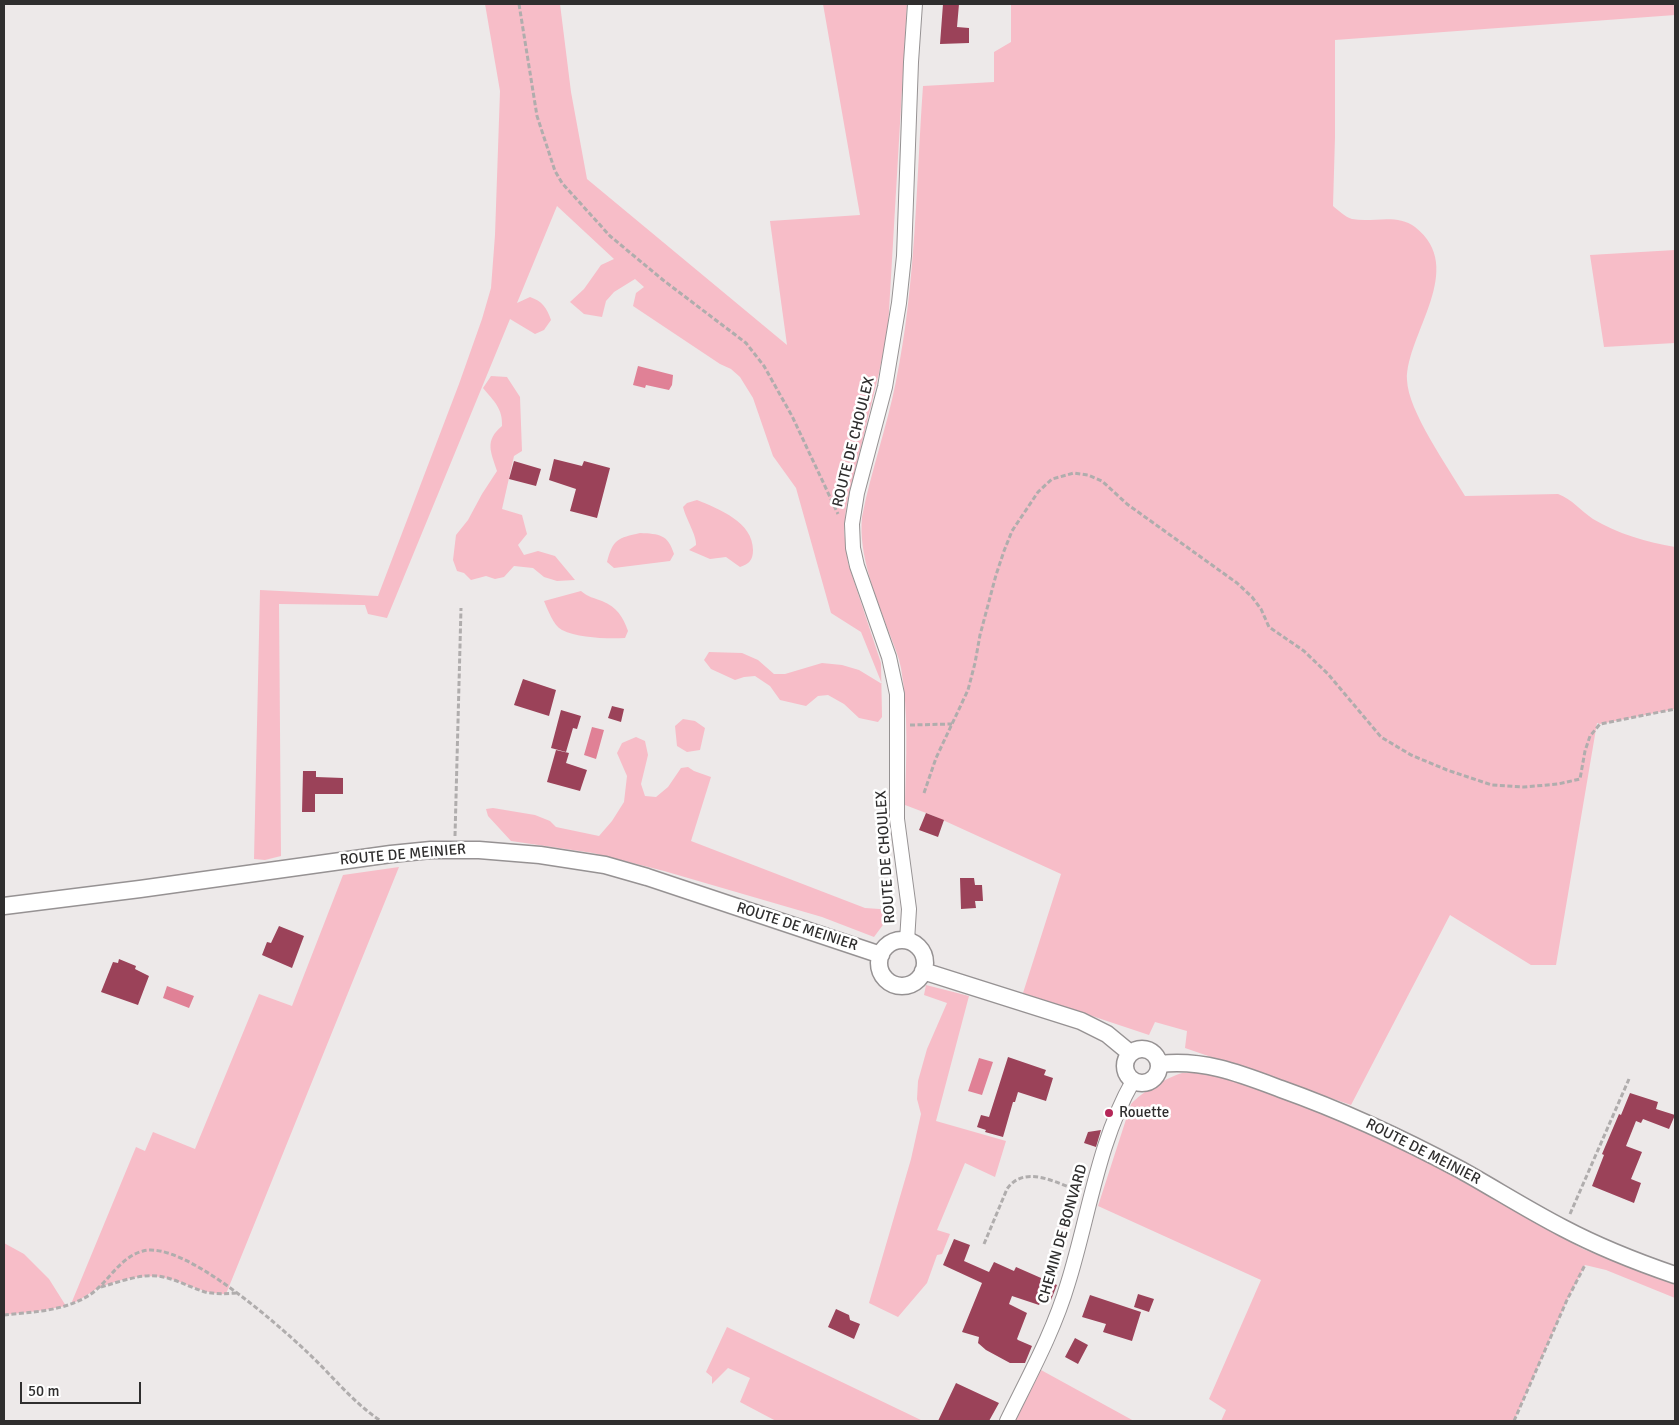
<!DOCTYPE html>
<style>
body{margin:0}
#map{position:relative;width:1679px;height:1425px;overflow:hidden;background:#ede9e9;font-family:Signika,sans-serif}
canvas{display:block}
.frame{position:absolute;inset:0;border:5px solid #2f2e2e;pointer-events:none}
.scale{position:absolute;left:20px;top:1382px;width:121px;height:22px;box-sizing:border-box;border:2px solid #2f2e2e;border-top:0;padding-left:6px;font-size:15px;line-height:18px;white-space:nowrap;color:#2f2e2e;-webkit-text-stroke:4px #fff;paint-order:stroke}
</style>
<div id="map">
<canvas width="1679" height="1425"></canvas>
<div class="frame"></div>
<div class="scale">50 m</div>
</div>
<script>
const context = document.querySelector('canvas').getContext('2d');
context.lineJoin = 'round';
function fillPath(path, color) { context.fillStyle = color; context.fill(path, 'evenodd'); }
function stroke(path, color, width, dash) { context.strokeStyle = color; context.lineWidth = width; context.lineCap = dash ? 'butt' : 'round'; context.setLineDash(dash || []); context.stroke(path); }
function write(font, color, halo, rows, align = 'center') {
  context.font = font + ' Signika,sans-serif'; context.lineWidth = 5; context.setLineDash([]); context.textBaseline = 'middle'; context.strokeStyle = halo; context.fillStyle = color; for (const [text, x, y, turn = 0] of rows) {
    context.save(); context.translate(x, y); context.rotate((+turn || 0) * Math.PI / 180); context.textAlign = isNaN(turn) ? turn : align; if (halo) context.strokeText(text, 0, 0); context.fillText(text, 0, 0); context.restore();
  }
}
const green = new Path2D(`
 M485,4H560L571,92L587,179L787,345L770,221L860,215L823,4H907L888,328L879,373L846,508L844,531L848,563L881,663L882,717L878,722L859,718L844,704L828,695L818,696L806,706L780,700L770,686L755,676L744,677L735,680L711,669L704,660L709,652L742,653L758,660L774,674H785L822,663L842,665L859,670L882,684L861,632L831,613L796,488L773,456L753,398L740,377L731,369L720,364L633,306L636,293L644,287L635,279L614,292L606,301L602,317L584,314L570,302L584,289L601,265L614,259L557,206L517,303L530,297C542,301 547,308 551,320L544,330L535,334L510,319L387,618L368,614L365,605L279,604L281,856L265,860L254,859L260,590L378,596L459,384L482,319L491,288L495,235L500,91Z
 M1011,4H1675V15L1335,40V137L1333,206C1338,210 1345,217 1352,219C1373,223 1396,213 1415,227C1468,268 1406,334 1407,380C1408,411 1448,467 1465,496L1558,494C1572,499 1581,511 1593,519C1618,534 1647,542 1675,547V709L1600,724L1597,723L1556,965H1531L1450,915L1351,1105L1185,1048L1187,1031L1155,1022L1149,1035L1023,993L1061,874L934,816L905,805C906,760 909,713 901,668C899,657 894,646 890,635C877,599 858,556 862,517C871,471 887,427 896,381C916,284 916,184 923,86L994,82V52L1011,42Z
 M1675,250V343L1604,347L1590,255Z
 M491,376L507,377L520,397L522,451L514,456L502,509L522,515L527,534L518,545L524,555L538,551L555,556L575,580L557,581L544,577L533,568L514,566L504,577L495,579L486,576L471,580L464,573L457,571L453,560L456,535L468,520L482,494L497,471C491,452 484,441 502,426C503,409 494,401 483,388Z
 M697,500C719,509 753,522 753,550C753,560 749,564 740,567L726,557L710,559L689,550L696,545C697,536 686,519 683,507L687,503Z
 M640,533C659,534 668,534 674,554L670,561L614,568L607,562C613,539 618,538 640,533Z
 M581,591C588,597 594,598 602,601C617,607 623,617 628,631L625,638C607,639 578,638 562,630C553,625 548,610 544,601Z
 M683,719L695,721L705,728L700,750L687,752L677,746L675,726Z
 M636,737L645,741L648,755L641,784L645,796L656,797L668,787L681,768L688,767L694,771L711,777L691,841L865,908L894,910L874,937L822,917L664,871L593,853L511,841L488,816L486,809L493,808L535,815L550,821L556,827L599,836L612,821L624,802L627,776L617,753L622,743Z
 M399,867L226,1294C207,1294 191,1286 174,1280C151,1272 123,1278 101,1287C92,1290 82,1300 71,1304L136,1147L145,1151L153,1132L195,1149L259,994L292,1006L343,875Z
 M926,985L969,996L936,1121L1006,1141L995,1177L965,1163L937,1230L950,1234L942,1254L937,1255L927,1283L898,1317L869,1303L911,1159L921,1114L917,1099L918,1081L927,1049L947,1003L924,995Z
 M1182,1073H1206L1246,1085L1312,1109L1373,1134L1435,1166L1583,1249L1675,1285V1298L1606,1270L1585,1265L1567,1300L1514,1421H1221L1226,1410L1209,1399L1261,1280L1098,1206L1131,1104C1142,1092 1166,1078 1182,1073Z
 M4,1243L24,1254L49,1279L66,1306L38,1311L4,1315Z
 M727,1327L923,1421H776L740,1402L750,1378L728,1368L712,1384V1377L706,1372Z
 M1041,1370L1134,1421H1015Z`);
const water = new Path2D(`
 M638,366L673,375L672,385L669,390L646,385L645,388L633,385Z
 M592,727L604,730L596,759L584,755Z
 M167,986L194,996L189,1008L163,998Z
 M979,1058L993,1062L982,1095L968,1091Z
 M1066,1200L1077,1205L1069,1226H1068L1067,1229L1058,1226Z`);
const building = new Path2D(`
 M943,4H959L957,27L969,28V43L940,44Z
 M554,459L582,466L584,461L610,468L597,518L570,511L576,489L549,480Z
 M514,461L541,469L536,486L509,479Z
 M523,679L556,690L549,716L514,705Z
 M612,706L624,709L621,722L608,718Z
 M561,710L581,716L577,729L573,728L566,752L551,748Z
 M556,750L569,753L566,763L587,770L580,791L547,782Z
 M303,771H316V777L343,778V794H315V812H302Z
 M926,813L944,820L938,837L919,830Z
 M960,878H974L975,885H982L983,901H975L976,908L961,909Z
 M279,926L304,936L292,968L262,955L267,942L271,943Z
 M119,959L136,966L135,969L149,976L138,1005L101,992L113,962L118,963Z
 M1008,1057L1046,1070L1044,1075L1053,1078L1046,1101L1018,1092L1015,1102H1013L1003,1137L985,1132L986,1130L977,1127L981,1115L989,1117Z
 M1630,1093L1658,1102L1656,1109L1675,1115L1669,1129L1643,1119L1641,1123L1636,1121L1626,1146L1642,1152L1631,1179L1641,1183L1634,1203L1592,1186L1604,1155L1602,1154L1619,1114L1621,1115Z
 M1101,1130L1096,1147L1084,1143L1088,1132Z
 M954,1239L970,1245L964,1261L989,1272L994,1262L1014,1271L1016,1267L1057,1285L1051,1300L1043,1297L1039,1305L1012,1296L1009,1304L1027,1313L1017,1339L1018,1340L1032,1346L1025,1363H1010L986,1350L978,1343L979,1337L962,1332L982,1283L943,1265Z
 M1138,1294L1154,1299L1149,1312L1134,1307Z
 M1090,1295L1141,1312L1132,1341L1103,1332L1106,1324L1082,1317Z
 M836,1309L849,1315L850,1320L860,1324L854,1339L828,1327Z
 M1075,1338L1088,1345L1078,1364L1065,1357Z
 M956,1383L999,1403L989,1421H938Z`);
const path = new Path2D(`
 M519,4L537,116L555,171L562,183L610,236L663,280L746,343L764,366L792,416L838,514
 M910,725L952,724
 M924,793L936,758L968,690L975,663L980,635L996,575L1004,551L1012,531L1038,492L1052,479L1074,473L1088,475L1102,481L1127,504L1237,583L1252,597L1261,609L1269,627L1304,651L1328,674L1381,737L1411,755L1447,770L1492,785L1524,787L1558,784L1580,779L1585,751L1590,736L1600,724L1675,709
 M455,836L461,608
 M1570,1214L1629,1079
 M984,1244L1007,1189C1024,1164 1057,1183 1079,1191
 M101,1287C119,1282 139,1274 158,1276C174,1278 189,1287 205,1292C215,1294 225,1294 236,1293
 M4,1315C33,1312 66,1311 91,1294C109,1281 120,1257 143,1251C183,1240 277,1324 306,1351C331,1374 352,1402 381,1421
 M1514,1421L1567,1300L1585,1265`);
const minor = new Path2D(`
 M907,941L909,909L897,819V694L889,657L857,566L853,548L852,524L857,493L885,387L899,303L904,256L911,62L915,4
 M1007,1421C1029,1376 1054,1331 1068,1283C1089,1216 1098,1142 1133,1081`);
const tertiary = new Path2D(`
 M4,906L140,889L391,854L431,850H479L540,855L605,865L647,877L881,955
 M879 963a23 23 0 1 1 46 0a23 23 0 1 1-46 0Z
 M923,971L1081,1021L1107,1034L1130,1053
 M1125 1066a17 17 0 1 1 34 0a17 17 0 1 1-34 0Z
 M1160,1064C1204,1059 1241,1074 1281,1089C1343,1111 1403,1139 1461,1170C1495,1189 1528,1210 1563,1228C1599,1247 1637,1262 1675,1275`);
const markers = [
 [1109,1113,5,"#b52758"]
];
const streetNames = [
 ["ROUTE DE CHOULEX",854,442,-76],
 ["ROUTE DE MEINIER",403,855,-5],
 ["ROUTE DE CHOULEX",886,857,-94],
 ["ROUTE DE MEINIER",797,927,18],
 ["ROUTE DE MEINIER",1423,1152,27],
 ["CHEMIN DE BONVARD",1063,1234,-74]
];
const poiNames = [
 ["Rouette",1119,1113]
];
fillPath(green, '#f7bdc8');
fillPath(water, '#e08196');
fillPath(building, '#9b4259');
stroke(minor, '#969293', 16);
stroke(tertiary, '#969293', 19);
stroke(path, '#b0adad', 3, [5, 2.5]);
stroke(minor, '#fff', 14);
stroke(tertiary, '#fff', 16);
for (const [x, y, r, color] of markers) { const dot = new Path2D(); dot.arc(x, y, r, 0, 2 * Math.PI); context.fillStyle = color; context.fill(dot); stroke(dot, '#fff', 2); }
write('15px', '#2f2e2e', '#fff', streetNames);
write('15px', '#2f2e2e', '#fff', poiNames, 'left');
</script>
